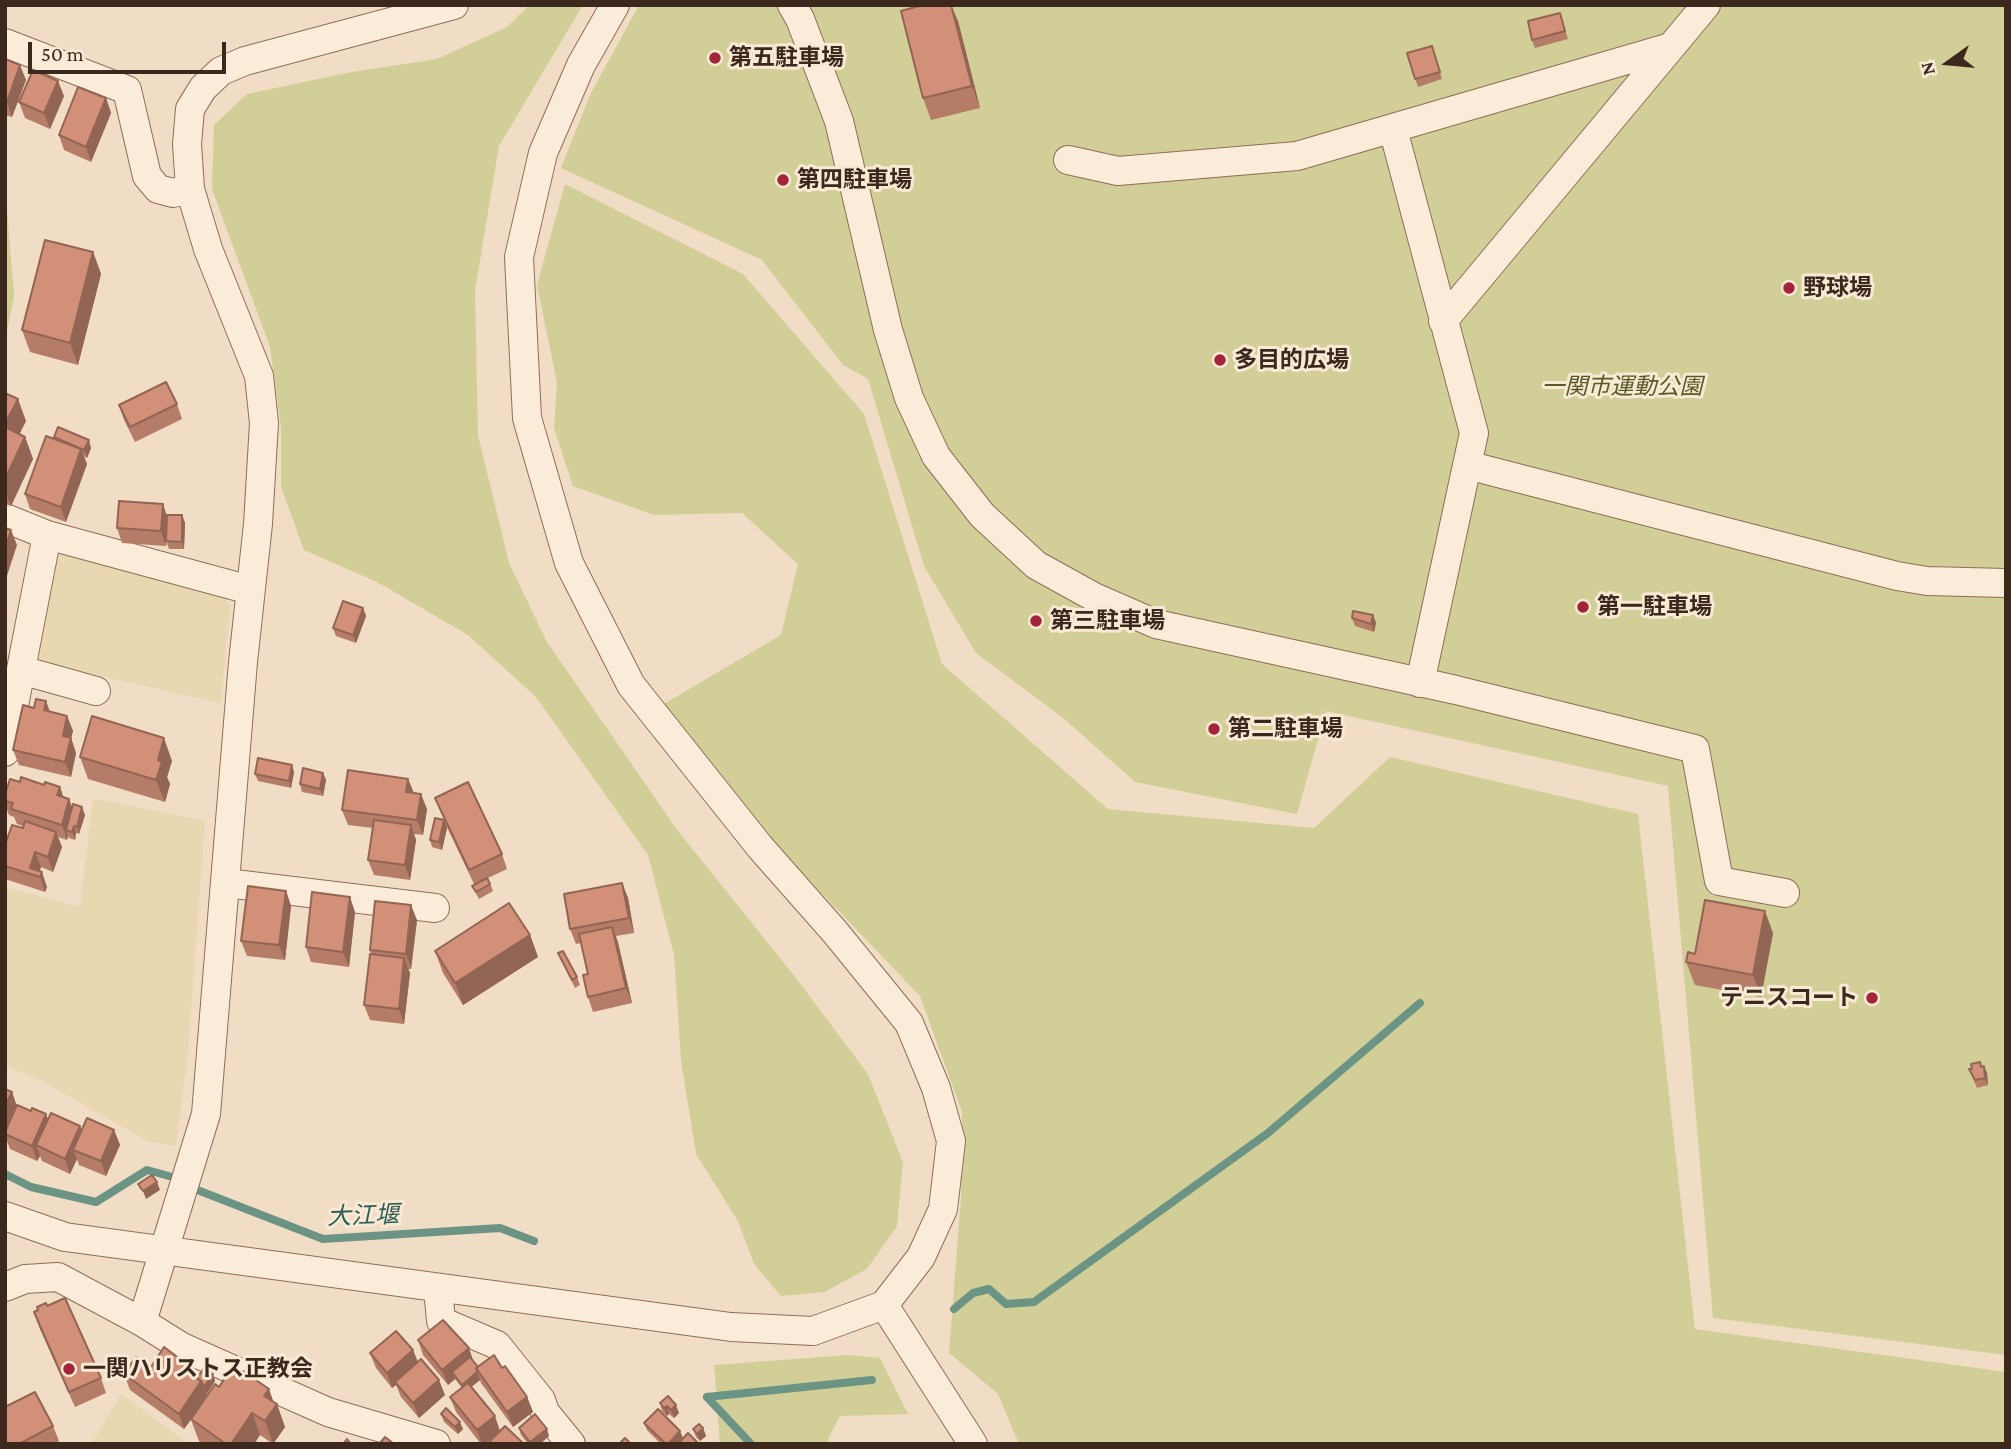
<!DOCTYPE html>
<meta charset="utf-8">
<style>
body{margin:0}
#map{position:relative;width:2011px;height:1449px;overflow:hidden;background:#f1ddc5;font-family:"Crimson Pro",serif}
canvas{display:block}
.frame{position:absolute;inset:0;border:7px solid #3d281e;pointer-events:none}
.north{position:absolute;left:1913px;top:28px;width:70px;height:70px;-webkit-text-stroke:5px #f8e9d5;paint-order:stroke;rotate:255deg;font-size:19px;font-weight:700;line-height:28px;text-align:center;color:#3d281e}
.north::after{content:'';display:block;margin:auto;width:24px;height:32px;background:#3d281e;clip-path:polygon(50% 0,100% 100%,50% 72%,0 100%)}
.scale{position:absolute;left:28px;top:42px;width:198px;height:32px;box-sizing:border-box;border:4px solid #3d281e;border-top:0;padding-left:9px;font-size:21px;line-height:24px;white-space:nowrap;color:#3d281e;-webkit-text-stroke:5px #f8e9d5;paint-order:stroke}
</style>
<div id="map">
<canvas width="2011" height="1449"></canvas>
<div class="frame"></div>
<div class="north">N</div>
<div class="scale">50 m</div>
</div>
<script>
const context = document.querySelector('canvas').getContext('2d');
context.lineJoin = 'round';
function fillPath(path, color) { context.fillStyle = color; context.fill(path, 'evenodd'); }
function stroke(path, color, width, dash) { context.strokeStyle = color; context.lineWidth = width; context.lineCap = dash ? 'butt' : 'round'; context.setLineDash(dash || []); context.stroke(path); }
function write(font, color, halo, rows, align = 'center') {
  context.font = font + ' "Crimson Pro","Noto Sans JP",serif'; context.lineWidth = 6; context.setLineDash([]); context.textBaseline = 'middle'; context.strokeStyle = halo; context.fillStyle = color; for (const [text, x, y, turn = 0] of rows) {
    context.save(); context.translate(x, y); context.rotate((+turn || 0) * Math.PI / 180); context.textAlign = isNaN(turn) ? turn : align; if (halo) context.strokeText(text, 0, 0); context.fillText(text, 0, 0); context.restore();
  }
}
const farmland = new Path2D(`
 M66,550L223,593L230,607L221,703L33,661L53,558Z
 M93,798L205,821L188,1051L176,1146L149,1142L44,1082L5,1066V887L80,907Z
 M121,1394L189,1444H89L97,1435Z`);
const green = new Path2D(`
 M529,5H583L499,146L475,291L478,435L509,563L547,642L678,831L796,978L868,1074L903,1162L897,1226L867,1269L824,1292L781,1296L754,1264L738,1221L696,1154L681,1060L674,955L648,855L536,697L468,635L377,582L304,550L281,487V428L270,347L212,189L214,125L247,94L352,72L437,59L507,27Z
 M639,5H2006V1355L1713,1318L1668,786L1326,711L1297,814L1135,782L1062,717L976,653L924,566L868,379L843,365L762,260L561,168L591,93Z
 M565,184L743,274L864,414L942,664L1108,809L1314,828L1390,757L1638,814L1695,1329L2006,1372V1444H1019L998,1394L949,1353L961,1198L962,1112L920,996L783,853L662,705L781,635L798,564L742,513L654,515L573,486L554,428L557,383L537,285Z
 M5,185L14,296L5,341Z
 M848,1355L880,1358L908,1414L840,1416L828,1439L830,1444H720L714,1365Z`);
const stream = new Path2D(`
 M5,1174L31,1187L96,1202L147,1170L169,1176
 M200,1191L323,1239L500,1228L534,1241
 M954,1309L973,1293L989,1289L1006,1304L1034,1302L1268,1133L1420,1003
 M707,1397L872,1380
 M707,1397L751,1444`);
const minor = new Path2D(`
 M615,5L581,65L543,153L519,257L527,418L569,563L631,685L760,847L835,932L909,1023L936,1088L951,1141L943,1209L921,1257L884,1305
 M792,5L800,19L839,121L888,330L909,398L936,456L982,515L1036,565L1094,597L1156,624L1456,690L1695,749L1719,881L1785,893
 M5,43L127,90L147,176L158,189L173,193L190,189
 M1393,129L1474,433L1420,683
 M1068,160L1118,171L1297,156L1671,47
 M1443,321L1706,5
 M1467,465L1897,576L1927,581L2006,583
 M5,518L47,535L250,590
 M21,670L96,691
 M5,752L47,535
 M226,883L435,908
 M5,1216L65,1237L731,1327L813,1331L884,1305L973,1444
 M5,1287L25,1279L58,1277L142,1322L206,1114L243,662L258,524L264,423L259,376L208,249L190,189L187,144L190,109L203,88L221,71L245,61L454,5
 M438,1288L441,1321L497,1345L541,1400L545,1412L571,1444
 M142,1322L182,1347L328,1412L436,1444`);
const wall = new Path2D(`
 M1560,13L1568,39L1535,48L1532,40Z
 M958,21L980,108L931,120L923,98Z
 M1432,46L1442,79L1418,87L1407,53Z
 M5,59L26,80L12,117L5,115Z
 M64,96L50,129L25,118L19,102Z
 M106,98L111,113L91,162L64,150L59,135Z
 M93,252L101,274L78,365L30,352L22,330Z
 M5,393L26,421L19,434L25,437L33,459L11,506L5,504Z
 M177,404L182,419L135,442L124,420L119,405Z
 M54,437L91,448L87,458L84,456L87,464L66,522L30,509L25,494L55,440Z
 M182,515L185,523L184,549H169L166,541V546L122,543L117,528L167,516Z
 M363,608L366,616L356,643L336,636L333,628Z
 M1373,615L1376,623L1374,632L1355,626L1352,618Z
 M46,701L50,712L67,716L73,731L71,738L76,753L71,777L19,765L13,750Z
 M80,757L172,761L167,777L170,784L165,802L88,779Z
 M294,772L291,788L258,781L255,774Z
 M323,773L326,780L323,796L302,792L300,784Z
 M408,779L414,793L427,809L423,835L414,834L416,840L410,880L374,875L368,860L373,828L348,825L342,810Z
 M20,782L60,787L63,797L72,807L85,815L79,834L76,833L75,840L69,838L68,836L67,840L58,837L62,847L53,872L41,867L39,871L47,887L45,892L5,879V845L23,828V826L17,824L14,817L9,815L5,805V801Z
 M435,798L502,854L507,869L488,878L493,891L479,899L472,886L474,884L446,825L447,828L442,850L432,847L430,840L444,820Z
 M622,883L628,898L634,933L616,936L632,1003L593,1012L588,997V974L581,943L576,944L570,929Z
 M286,891L291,906L285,960L247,956L241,941Z
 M355,912L349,967L311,962L306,947Z
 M417,920L411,969H408L410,973L404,1024L370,1020L364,1005L371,954L370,950Z
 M1773,933L1761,997L1695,985L1686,962L1695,954Z
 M530,935L538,957L463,1005L443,973L435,951Z
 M558,953L577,977L580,985L575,988Z
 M1981,1067L1987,1073L1988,1085L1977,1088L1969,1069Z
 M12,1092L17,1106L48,1120L80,1126L82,1131L114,1130L120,1145L106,1176L79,1165L77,1159L70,1174L42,1161L40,1156L37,1161L10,1149L5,1136V1132Z
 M34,1312L101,1378L106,1393L75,1407L39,1327Z
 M418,1340L474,1362L478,1367L502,1368L527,1397L533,1412L513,1427L481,1383L480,1380L471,1387L500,1431L524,1444H490L489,1442L498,1433L485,1444H481L456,1412L450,1397L462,1388L455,1379L448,1385L423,1355Z
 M413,1350L418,1362L445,1395L419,1418L401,1397L396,1385L392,1388L376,1368L370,1353Z
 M180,1359L187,1371L197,1378L213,1374L215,1381L206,1395L207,1396L219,1387L274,1402L285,1427L273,1444L260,1435L255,1442L258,1444H202L199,1441L191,1420L184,1429L130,1390L124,1374Z
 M660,1403L679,1413L674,1418L669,1414L667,1416L662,1411Z
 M441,1414L463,1429L458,1434L444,1422Z
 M644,1423L683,1438L699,1444H661L647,1430Z
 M53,1426L59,1441L54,1444H5Z
 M519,1428L549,1436L540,1444H528L521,1435Z
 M703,1428L706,1436L700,1441L696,1437L693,1429Z`);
const shadedWall = new Path2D(`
 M951,5L958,21L980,108L972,86Z
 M20,65L26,80L12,117L7,102Z
 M58,81L64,96L50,129L44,113Z
 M106,98L111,113L91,162L86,147Z
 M93,252L101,274L78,365L70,343Z
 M18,399L26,421L12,449L5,431V424Z
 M25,437L33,459L11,506L5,491V479Z
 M89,440L91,448L87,458L84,450Z
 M81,449L87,464L66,522L61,507Z
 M163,504L168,519L166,546L161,531Z
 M182,515L185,523L184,549L182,542Z
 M11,530L17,545L5,582V549Z
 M363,608L366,616L356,643L353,635Z
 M1373,615L1376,623L1374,632L1371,624Z
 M46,701L51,716L44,710Z
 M67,716L73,731L71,738L76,753L71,777L65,762L63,736Z
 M164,738L172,761L167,777L170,784L165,802L156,780L158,760Z
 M292,765L294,772L291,788L289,781Z
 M323,773L326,780L323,796L320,789Z
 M408,779L414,794L406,792Z
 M60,787L65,802L57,795Z
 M421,794L427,809L423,835L417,820Z
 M69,799L75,814L66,830L68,836L67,840L62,825Z
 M82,807L85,815L79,834L77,827Z
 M444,820L447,828L442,850L439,842Z
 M411,825L416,840L410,880L405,865Z
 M74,826L76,833L75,840L72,832Z
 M56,832L62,847L53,872L48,857Z
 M35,852L41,867L38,877L30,868Z
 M42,872L47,887L45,892L40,877Z
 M622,883L628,898L634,933L629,918Z
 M286,891L291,906L285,960L279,945Z
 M350,897L355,912L349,967L343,952Z
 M411,905L417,920L411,969L406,954Z
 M1765,911L1773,933L1761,997L1753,975Z
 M612,927L618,942L632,1003L626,988Z
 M530,935L538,957L463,1005L455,983Z
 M404,958L410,973L404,1024L399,1009Z
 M1984,1066L1987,1073L1988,1085L1985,1078Z
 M12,1092L17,1108L5,1131V1105Z
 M46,1114L52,1129L36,1145L40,1156L37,1161L32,1146Z
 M80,1126L85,1141L73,1150L77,1159L70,1174L65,1159Z
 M114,1130L120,1145L106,1176L101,1161Z
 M157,1182L160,1190L146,1199L143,1191Z
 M469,1348L474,1363L452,1372L455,1379L448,1385L442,1370Z
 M413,1350L419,1366L395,1382L396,1385L392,1388L387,1373Z
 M477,1372L480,1380L465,1392L462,1385Z
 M213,1374L215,1381L206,1395L204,1387Z
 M439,1380L445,1395L419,1418L413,1403Z
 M201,1381L207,1396L184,1429L179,1414Z
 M269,1389L275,1406L277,1404L285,1427L273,1444L265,1421L264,1396Z
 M527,1397L533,1412L513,1427L507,1412Z
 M676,1405L679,1413L674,1418L671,1410Z
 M667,1406L669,1414L667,1416L664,1408Z
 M252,1413L260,1435L254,1444H231Z
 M495,1416L500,1431L485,1444H482L477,1430Z
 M460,1422L463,1429L458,1434L455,1427Z
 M703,1428L706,1436L700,1441L697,1434Z
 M547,1429L549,1436L540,1444H530V1442Z
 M680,1431L683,1438L678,1444H668Z`);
const building = new Path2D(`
 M923,5H951L972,86L923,98L901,11Z
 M1560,13L1565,31L1532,40L1528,21Z
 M1432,46L1440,72L1415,79L1407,53Z
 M5,59L20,65L7,102H5Z
 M33,70L58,81L44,113L19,102Z
 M78,87L106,98L86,147L59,135Z
 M45,240L93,252L70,343L22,330Z
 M166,382L177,404L130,427L119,405Z
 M5,393L18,399L5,424Z
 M5,427L25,437L5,479Z
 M58,427L89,440L84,450L54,437Z
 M46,436L81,449L61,507L25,494Z
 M119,501L163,504L161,531L117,528Z
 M167,515H182V542L166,541Z
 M5,528L11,530L5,549Z
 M343,601L363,608L353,635L333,628Z
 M1353,611L1373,615L1371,624L1352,618Z
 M36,699L46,701L44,710L67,716L63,736L71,738L65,762L13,750L23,705L34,708Z
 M92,716L164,738L158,760L162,762L156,780L80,757Z
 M258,758L292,765L289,781L255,774Z
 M303,768L323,773L320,789L300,784Z
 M348,770L408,779L406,792L421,794L417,820L342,810Z
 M21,777L44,785L45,782L60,787L57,795L69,799L62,825L11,809L13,803L5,801V794L10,779L20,782Z
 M468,782L502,854L469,870L435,798Z
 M73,804L82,807L77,827L74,826L72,832L66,830Z
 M435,818L444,820L439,842L430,840Z
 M374,820L411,825L405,865L368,860Z
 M25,821L56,832L48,857L35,852L30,868L42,872L40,877L5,866V845L12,825L23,828Z
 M487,878L490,884L476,892L472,886Z
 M622,883L629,918L570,929L564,894Z
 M248,886L286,891L279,945L241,941Z
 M312,892L350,897L343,952L306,947Z
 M1705,900L1765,911L1753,975L1686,962L1688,952L1695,954Z
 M375,901L411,905L406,954L370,950Z
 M509,903L530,935L455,983L435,951Z
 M612,927L626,988L588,997L583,975L588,974L579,934Z
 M563,951L577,977L572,980L558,953Z
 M370,954L404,958L399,1009L364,1005Z
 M1980,1062L1981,1067L1984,1066L1985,1078L1975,1080L1969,1069H1972L1971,1064Z
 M5,1089L12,1092L5,1105Z
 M17,1105L31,1111L32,1108L46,1114L32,1146L5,1134V1132Z
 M51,1113L80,1126L65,1159L36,1145Z
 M87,1118L114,1130L101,1161L73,1150Z
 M152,1175L157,1182L143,1191L138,1184Z
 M65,1298L101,1378L69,1392L34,1312L38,1310L37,1307L46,1303L47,1306Z
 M443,1320L469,1348L442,1370L418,1340Z
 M396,1331L413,1350L387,1373L370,1353Z
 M164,1347L180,1359L179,1361L185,1365L183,1369L201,1381L179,1414L124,1374L136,1357L151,1367Z
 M494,1355L502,1368L505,1366L527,1397L507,1412L476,1368Z
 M470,1357L478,1367L476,1368L477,1372L462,1385L452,1372Z
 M421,1359L439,1380L413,1403L395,1382Z
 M204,1368L213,1374L204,1387L201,1381L197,1378Z
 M231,1369L240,1375L243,1371L269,1389L264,1396L277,1404L265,1421L252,1413L231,1444H226L191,1419L215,1384L219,1387Z
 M468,1383L495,1416L477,1430L450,1397Z
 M35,1392L53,1426L19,1444H5V1407Z
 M668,1396L676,1405L671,1410L667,1406L664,1408L660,1403Z
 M446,1408L460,1422L455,1427L441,1414Z
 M658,1409L680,1431L668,1444H666L644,1423Z
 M535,1414L547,1429L530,1442L519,1428Z
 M699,1424L703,1428L697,1434L693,1429Z
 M505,1426L524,1444H491L489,1442Z
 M688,1433L699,1444H678Z
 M385,1437L394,1444L380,1443Z
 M625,1438L631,1444H619Z
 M347,1439L351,1444H343Z
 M253,1440L258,1444H249Z`);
const markers = [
 [715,58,7,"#a22438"],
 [783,180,7,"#a22438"],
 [1789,288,7,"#a22438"],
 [1220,360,7,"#a22438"],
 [1583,607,7,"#a22438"],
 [1036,621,7,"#a22438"],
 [1214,729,7,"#a22438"],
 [1872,998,7,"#a22438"],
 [69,1369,7,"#a22438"]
];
const poiNames = [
 ["第五駐車場",729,58],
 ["第四駐車場",797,180],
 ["野球場",1803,288],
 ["多目的広場",1234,360],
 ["第一駐車場",1597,607],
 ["第三駐車場",1050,621],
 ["第二駐車場",1228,729],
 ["テニスコート",1858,998,"right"],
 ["一関ハリストス正教会",83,1369]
];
const parkNames = [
 ["一関市運動公園",1622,387]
];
const waterNames = [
 ["大江堰",363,1216,-2]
];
fillPath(farmland, '#e8d7b1');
fillPath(green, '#d1cf97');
stroke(stream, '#6c9484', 8);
stroke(minor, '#8e6d59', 30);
stroke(minor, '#fbecd9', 28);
fillPath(wall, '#b57c67');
fillPath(shadedWall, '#936554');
fillPath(building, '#d29078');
stroke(building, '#936554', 2);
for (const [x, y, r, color] of markers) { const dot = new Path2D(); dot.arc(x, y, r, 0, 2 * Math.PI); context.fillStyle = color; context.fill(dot); stroke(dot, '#f8e9d5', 2.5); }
write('bold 23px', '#3d281e', '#f8e9d5', poiNames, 'left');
write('italic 23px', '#555b23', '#f8e9d5', parkNames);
write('italic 24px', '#2c5e53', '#f8e9d5', waterNames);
</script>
